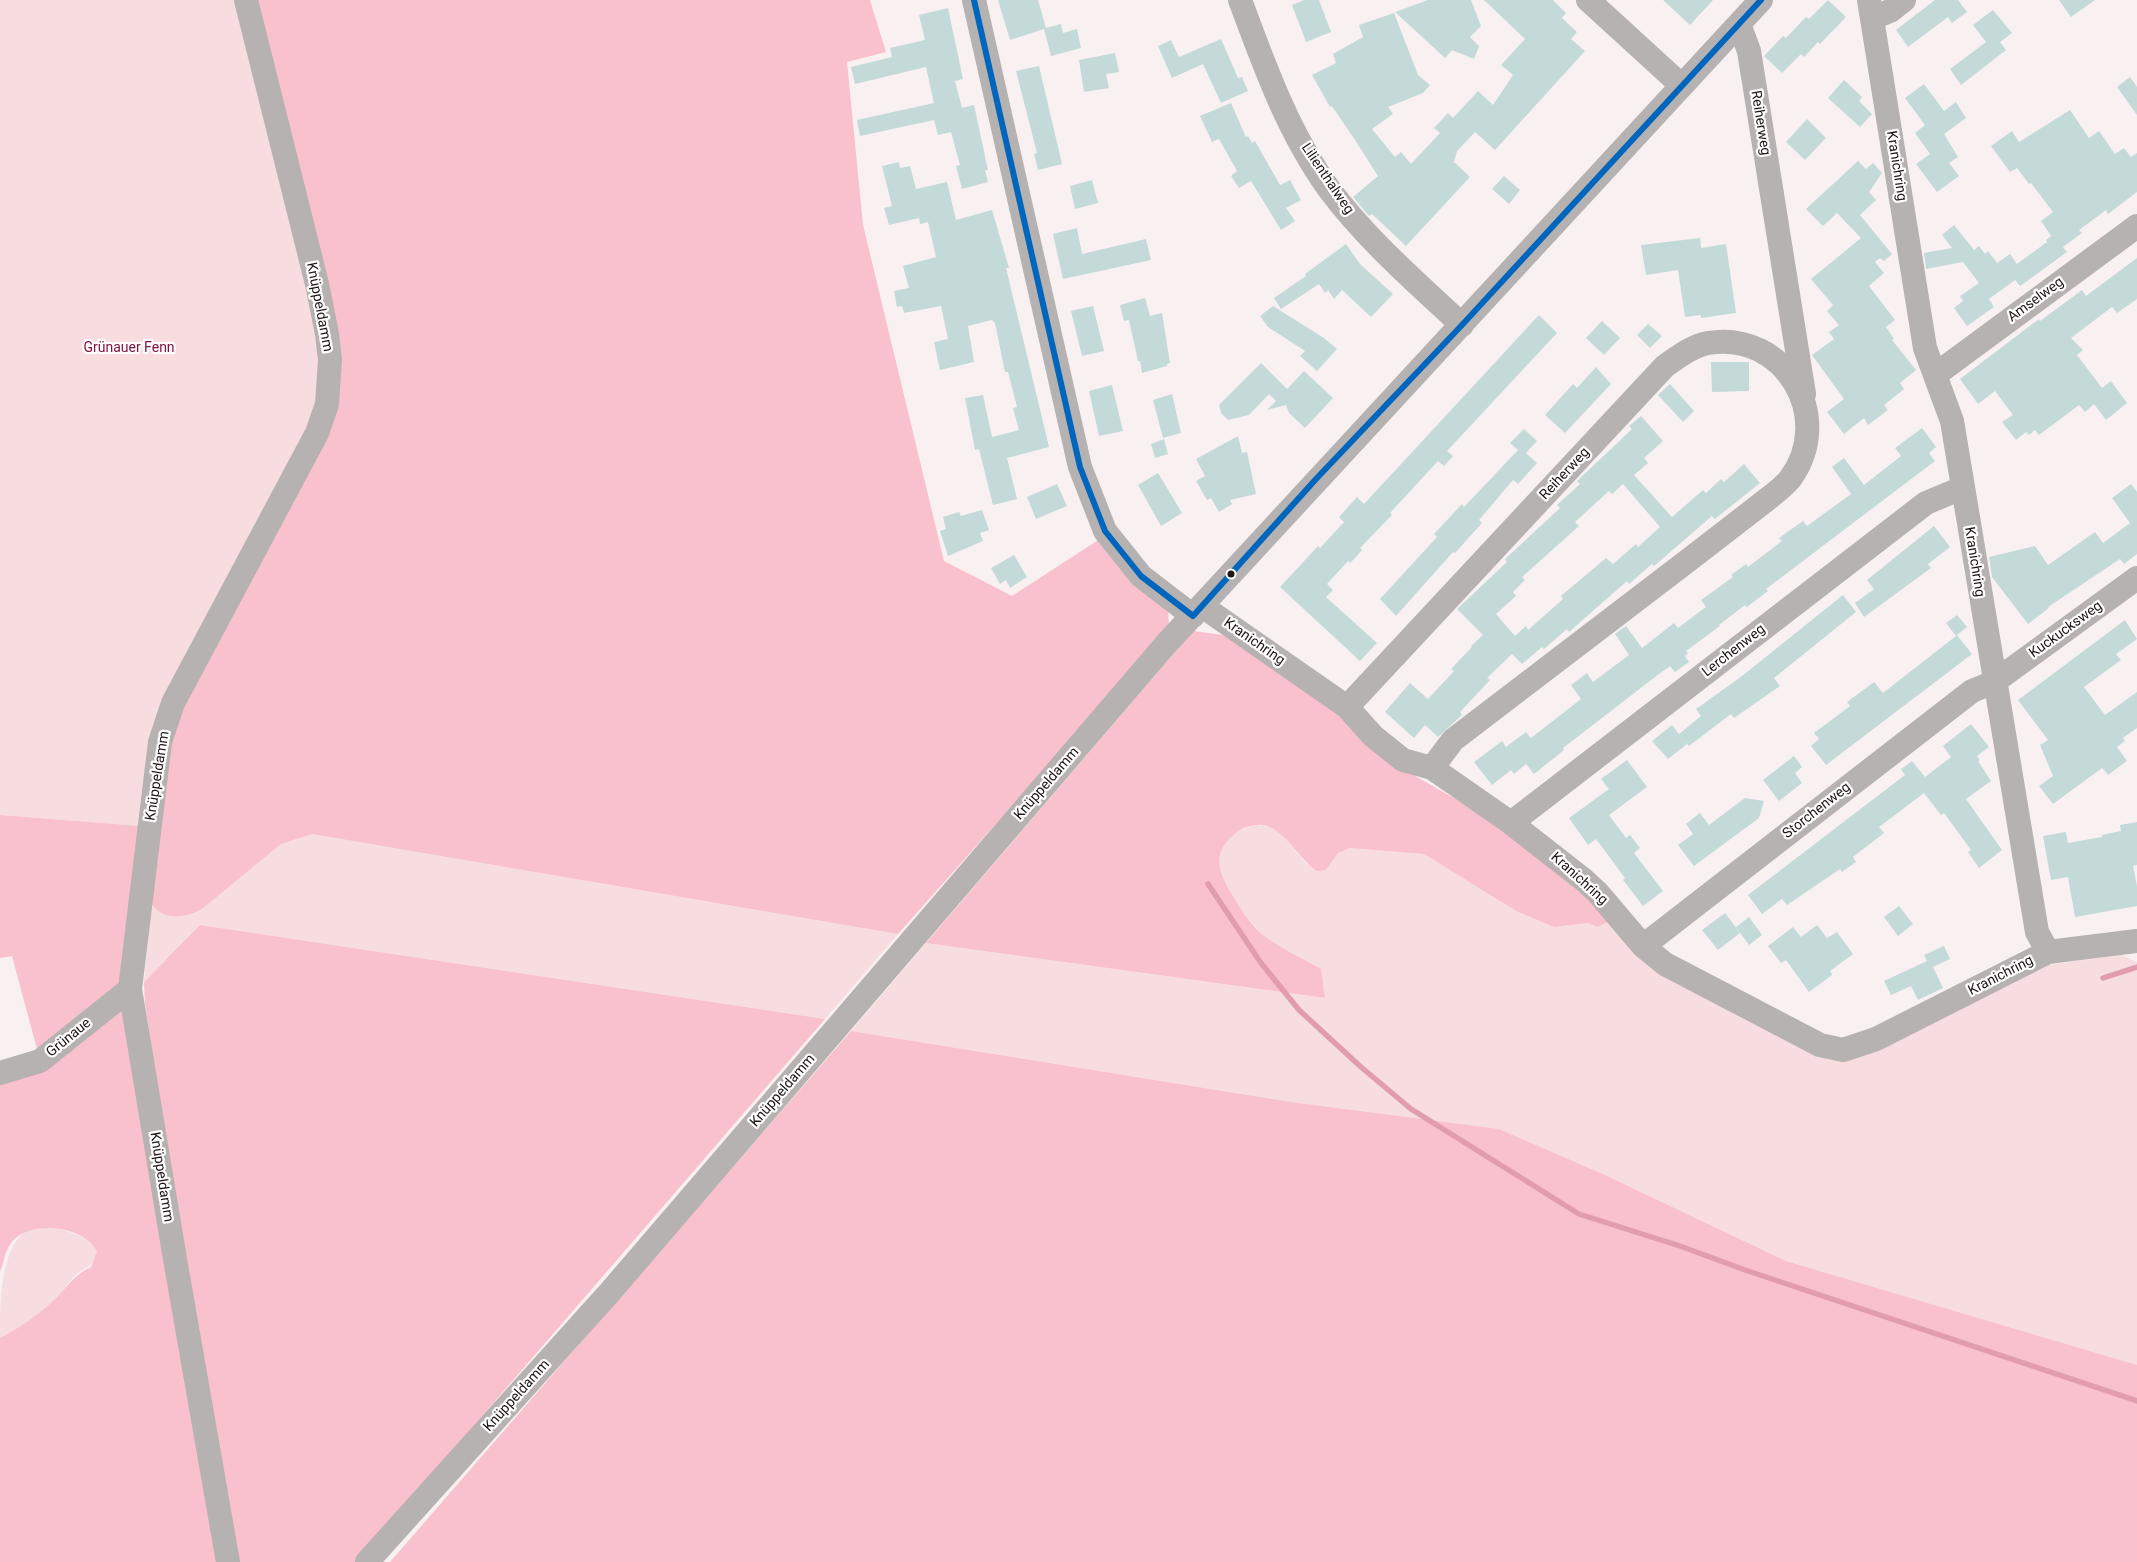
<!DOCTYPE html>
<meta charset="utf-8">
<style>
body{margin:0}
canvas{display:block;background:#f8f0f1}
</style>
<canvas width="2137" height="1562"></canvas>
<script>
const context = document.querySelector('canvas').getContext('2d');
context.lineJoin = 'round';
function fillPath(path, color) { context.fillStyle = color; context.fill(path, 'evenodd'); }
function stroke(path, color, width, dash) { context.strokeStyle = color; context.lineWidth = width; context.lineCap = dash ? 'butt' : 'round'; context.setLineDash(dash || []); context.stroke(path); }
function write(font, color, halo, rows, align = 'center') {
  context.font = font + ' Roboto,sans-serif'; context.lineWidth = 4.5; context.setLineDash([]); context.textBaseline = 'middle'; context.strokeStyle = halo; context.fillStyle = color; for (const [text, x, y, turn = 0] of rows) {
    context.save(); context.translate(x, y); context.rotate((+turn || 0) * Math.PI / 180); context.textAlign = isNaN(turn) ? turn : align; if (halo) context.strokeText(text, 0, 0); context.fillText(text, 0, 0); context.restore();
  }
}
const green = new Path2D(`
 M0,0H237L318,335L320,401L140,826L0,815Z
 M1255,825L1269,826L1283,835L1306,864L1326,870L1338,853L1350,848L1424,854L1516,911L1554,927L1588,923L1598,927L1609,921L1818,1049L1883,1046L2049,965L2121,955L2137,962V1365L1786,1261L1605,1175L1499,1129L1291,1102L851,1031L926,943L1324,998L1320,969C1302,958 1277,948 1261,933C1250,923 1223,886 1220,872C1215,849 1233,830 1255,825Z
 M312,834L898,934L825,1019L200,925L144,982L151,903L202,909L281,844Z
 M51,1227C67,1231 89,1236 97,1252C94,1266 88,1265 78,1273C68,1281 61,1294 52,1302C37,1316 18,1329 0,1338C0,1305 0,1246 28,1230C35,1228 44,1228 51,1227Z`);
const forest = new Path2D(`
 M255,0H870L886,52L847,62L863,225L944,561L1012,596L1103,537L1168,608L1169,629L898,934L312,834L281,844L202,909C185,918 162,921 151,903L174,720L335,401Z
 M1193,631L1223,635L1332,709L1367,744L1401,768L1473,809L1581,888L1609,921L1598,927L1588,923L1554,927L1516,911L1424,854L1350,848L1338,853L1326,870L1317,871C1299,859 1290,837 1270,827C1259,822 1244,826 1235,834C1208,856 1221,877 1236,901C1243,912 1251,925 1262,934C1279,948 1302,958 1321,969L1325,998L926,943Z
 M0,815L140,826L121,984L37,1049L12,956L0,958Z
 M200,925L825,1019L356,1562H239L182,1261L145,1003L144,982Z
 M124,1007L222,1562H0V1338C18,1329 36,1316 51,1303C65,1290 73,1275 91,1267L97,1252C85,1227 38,1221 17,1237C5,1246 5,1260 0,1272V1082Z
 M851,1031L1291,1102L1499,1129L1605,1175L1786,1261L2137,1365V1562H390Z`);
const stream = new Path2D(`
 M1208,884L1261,963L1299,1010L1361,1067L1411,1109L1579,1214L1680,1246L1745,1270L2137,1401
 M2103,978L2137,967`);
const building = new Path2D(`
 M998,0H1038L1046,28L1061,24L1063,33L1077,29L1081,48L1051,56L1044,29L1010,40Z
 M1304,0H1319L1331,32L1306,42L1292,5Z
 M1428,0H1471L1481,26L1470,37L1479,46L1474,59L1452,50L1445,58L1395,12Z
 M1484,0H1553L1566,13L1562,18L1577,32L1571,39L1585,51L1495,150L1475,132L1457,151L1454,162L1470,177L1406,246L1372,214L1369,216L1353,197L1378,176L1355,140L1332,106L1330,107L1312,75L1336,63L1333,54L1363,37L1359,25L1394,13L1418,75L1430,85L1423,93L1388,107L1393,114L1372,129L1395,157L1401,152L1411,164L1440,133L1434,128L1448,113L1453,118L1478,91L1493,105L1513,75L1501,65L1525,39Z
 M1663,0H1713L1690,25Z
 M1828,0L1846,17L1820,44L1818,42L1804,57L1801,54L1782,73L1764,56L1783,36L1786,38L1806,17L1809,19Z
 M1935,0H1958L1967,12L1952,23L1948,17L1908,47L1896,30Z
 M2059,0H2095L2071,17Z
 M948,8L963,79L955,81L962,108L974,105L988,170H985L988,182L962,189L956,166L960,165L951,132L938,135L934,120L860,136L857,120L934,103L926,67L855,84L851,67L892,57L890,48L925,40L919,15Z
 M1993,10L2012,33L2000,42L2006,50L1961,85L1950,69L1986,42L1973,25Z
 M1221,39L1238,78L1242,77L1248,91L1221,103L1203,64L1172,78L1158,46L1171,40L1179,57Z
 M1115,53L1119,72L1106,74L1109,88L1084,92L1079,60Z
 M1039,66L1062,164L1038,170L1034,154L1037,153L1016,71Z
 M2130,77L2137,87V115L2117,87Z
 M1844,80L1862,97L1859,101L1872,114L1860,127L1828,98Z
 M1924,84L1944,111L1956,102L1966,118L1944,134L1958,157L1949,163L1959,176L1937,192L1916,164L1930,154L1915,133L1925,125L1905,98Z
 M1231,103L1246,137L1248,136L1252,143L1255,141L1280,185L1290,180L1301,200L1286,208L1295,221L1281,230L1251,181L1239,188L1231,176L1237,171L1219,139L1212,142L1200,116Z
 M2070,110L2089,138L2099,131L2115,154L2124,148L2131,157L2137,153V192L2108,214L2106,210L2079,230L2082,233L2063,247L2067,252L2034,276L2020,286L2015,280L1989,299L1994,307L1967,326L1954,308L1963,301L1960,296L1979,283L1963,262L1926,269L1924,253L1952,248L1942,235L1954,225L1974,250L1979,246L1985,254L1988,251L1997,263L2010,254L2017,264L2047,242L2046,240L2051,236L2041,221L2053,212L2031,183L2029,184L2017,168L2010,172L1991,146L2012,131L2019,142Z
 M1807,119L1826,138L1805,160L1786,142Z
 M1858,161L1866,169L1873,163L1882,173L1869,192L1876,200L1860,215L1892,254L1884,261L1880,258L1875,262L1884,273L1869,286L1895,320L1886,327L1894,339L1892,340L1916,370L1900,383L1904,389L1884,405L1888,410L1868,425L1864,418L1844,434L1827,412L1844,399L1812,355L1834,339L1829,332L1839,325L1827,311L1833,305L1811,279L1861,238L1837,213L1823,226L1806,209Z
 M899,162L900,168L910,166L916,189L947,182L956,220L992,210L1009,268H1006L1049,447L1007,458L1017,499L993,505L979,449L975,450L965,398L983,395L992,437L1019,430L1013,408L1017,407L1008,372H1005L995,323L992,320L968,326L974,362L940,370L934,342L948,339L941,306L904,313L902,306L897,307L894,291L909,288L903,266L936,257L928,222L920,224L919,218L889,225L884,208L892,206L882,166Z
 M1504,176L1520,190L1509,204L1492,189Z
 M1092,180L1098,203L1075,209L1070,186Z
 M1077,228L1082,254L1146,239L1151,260L1063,279L1053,234Z
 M1700,238L1701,248L1726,244L1736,313L1701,318V315L1685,317L1678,270L1646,275L1641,245Z
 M1346,244L1360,264L1393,294L1371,317L1342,290L1334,299L1328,290L1325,293L1319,284L1281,309L1274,298L1306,276L1305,274Z
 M2137,258V299L2117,313L2112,307L2071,338L2083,350L2077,355L2102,388L2111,381L2127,403L2106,420L2094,404L2085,412L2079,405L2039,435L2035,430L2029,435L2026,432L2016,440L2002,422L2013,415L1995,391L1978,404L1960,379L2039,319L2040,321L2082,290L2086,296Z
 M1145,298L1150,316L1162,313L1170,363L1167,364V366L1142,373L1140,361H1138L1129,320L1124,321L1120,305Z
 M1093,306L1104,351L1082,356L1071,311Z
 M1273,306L1324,338L1337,349L1317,371L1300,356L1305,351L1268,327L1260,316Z
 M1539,315L1557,333L1447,451L1453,456L1444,466L1438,461L1390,513L1392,515L1360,548L1362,550L1356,557L1350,563L1348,561L1327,584L1333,590L1326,597L1377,643L1360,661L1280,587L1318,546L1320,548L1344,522L1339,517L1357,497L1364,504Z
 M1602,321L1620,338L1604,355L1586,338Z
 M1648,324L1662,336L1650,348L1637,335Z
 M1711,362H1749V391L1712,392Z
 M1261,363L1287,389L1304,371L1333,398L1305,428L1289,413L1286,405L1267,410L1276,401L1269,394L1249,415L1228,420L1221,413L1219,405Z
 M1596,367L1611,384L1565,433L1545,415L1573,384L1577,388Z
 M1670,384L1694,411L1683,422L1658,395Z
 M1112,385L1123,431L1099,436L1089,391Z
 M1172,394L1181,433L1163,438L1153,400Z
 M1641,416L1663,441L1644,458L1648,463L1634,475L1672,517L1703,490L1706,493L1721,479L1724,482L1744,464L1760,483L1715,519L1712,516L1654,566L1652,564L1629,584L1627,581L1569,632L1567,629L1544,649L1542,647L1522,664L1512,654L1487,678L1490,680L1460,712L1462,715L1438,737L1425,725L1414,738L1385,712L1410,683L1428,699L1454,671L1451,669L1472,647L1471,646L1483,635L1457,609L1507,562L1505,559L1560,508L1557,505L1580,484L1577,481L1632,429L1629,426ZM1623,484L1660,527L1638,547L1636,544L1613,564L1606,558L1561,596L1563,599L1528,630L1526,626L1515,636L1496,614L1516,596L1513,592L1525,580L1522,577L1579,526L1575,522L1609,491L1612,494Z
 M1922,428L1936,447L1929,453L1935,461L1766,589L1768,591L1747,607L1745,605L1719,625L1720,626L1686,651L1688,653L1685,656L1689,662L1675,672L1670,666L1659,674L1563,748L1564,750L1534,774L1526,764L1514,774L1511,770L1492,785L1474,762L1502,741L1506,747L1526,732L1531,738L1581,699L1571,685L1587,673L1593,682L1629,655L1615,634L1626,626L1642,648L1674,623L1678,628L1706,607L1701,600L1733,577L1731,575L1746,564L1748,567L1782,541L1779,538L1803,521L1807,526L1851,494L1832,467L1844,458L1864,485L1901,456L1895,448Z
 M1524,429L1537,441L1526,453L1537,463L1518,484L1513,480L1479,520L1482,523L1455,553L1453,552L1396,616L1380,599L1437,537L1434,534L1462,504L1464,507L1518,450L1510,443Z
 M1238,436L1242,453L1247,452L1256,494L1230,500L1232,504L1219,512L1211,498L1207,500L1196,481L1205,476L1196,459Z
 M1164,439L1168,454L1155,458L1151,444Z
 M1158,473L1182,513L1161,526L1138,485Z
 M1057,484L1067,506L1036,519L1027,497Z
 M2131,484L2137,492V554L2124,564L2120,559L2048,607L2049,608L2028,624L1992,577L1989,557L2035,546L2048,565L2095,532L2103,543L2130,523L2112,498Z
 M982,510L989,530L980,533L983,541L948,556L940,531L946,529L943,517L959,512L961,516Z
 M1934,526L1950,547L1928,564L1931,568L1864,617L1855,603L1874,589L1867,580Z
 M1014,555L1027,577L1010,588L1006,580L1000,584L991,568Z
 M1843,595L1856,612L1774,678L1780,686L1734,718L1731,714L1689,746L1679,734L1701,716L1696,709L1742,676Z
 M1957,615L1967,627L1957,635L1972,654L1826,765L1811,746L1819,739L1814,733L1850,706L1847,702L1874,682L1883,693L1956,636L1946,623Z
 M2125,620L2137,639L2116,654L2121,660L2084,687L2105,715L2137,692V728L2123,738L2125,741L2117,747L2127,761L2108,775L2102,768L2053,804L2039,786L2053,776L2040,745L2048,740L2018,700Z
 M1971,724L1989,747L1977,756L1980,760L1978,761L1991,781L1966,799L2002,850L1979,868L1968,852L1971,850L1944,813L1941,815L1924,793L1879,827L1884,833L1853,857L1856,862L1842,872L1840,869L1787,905L1782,899L1762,914L1748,895L1905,775L1901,769L1912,761L1925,777L1951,757L1943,746Z
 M1672,725L1687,744L1668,759L1652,741Z
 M1794,756L1802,767L1795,773L1802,783L1779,801L1763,780Z
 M1627,760L1647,787L1609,815L1626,838L1630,835L1640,848L1634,853L1663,891L1643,906L1623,880L1625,878L1596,839L1588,845L1569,818L1609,789L1601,779Z
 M1745,798L1764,801L1759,818L1694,866L1678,845L1693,834L1686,824L1700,813L1709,825Z
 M2137,822V865L2133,866L2137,886V906L2075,917L2068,877L2051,880L2043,836L2066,832L2068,843L2102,837V835L2121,831L2120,825Z
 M1899,906L1913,924L1898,936L1884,917Z
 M1725,913L1740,933L1718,950L1702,930Z
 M1749,917L1762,935L1749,945L1736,927Z
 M1817,925L1827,938L1837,932L1853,954L1830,971L1832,975L1809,992L1786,960L1781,963L1768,946L1793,927L1801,937Z
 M1944,946L1950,959L1933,967L1943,988L1918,1000L1911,986L1891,995L1884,981L1927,961L1924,955Z`);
const minor = new Path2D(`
 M974,0L1080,467L1105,531L1141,576L1193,616
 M1240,0C1264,65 1288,132 1329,189C1367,240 1416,282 1462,325
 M1588,0L1681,85
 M1869,0L1925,348L1952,421L2037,932L2048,952
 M1873,18L1890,11L1904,0
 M1739,24L1749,51L1804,394
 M1935,375L2137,226
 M1202,606L1347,707L1373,736L1403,760L1432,768L1511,823L1584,880L1598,893L1643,946L1665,964L1820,1045L1843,1050L1876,1039L2048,952L2137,941
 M1347,707L1665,366C1678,357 1692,346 1708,343C1784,330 1836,417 1790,479C1781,490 1767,499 1756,508C1734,525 1712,542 1690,559C1611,620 1532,680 1453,740L1432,768
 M1511,823L1926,503L1962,488
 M1643,946L1972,691L1994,682L2137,578
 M0,1073L40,1061L130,989
 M228,1562L175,1259L130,989L160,742L173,703L317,433L327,404L330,360L327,334L317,284L246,0
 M367,1562L610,1292L1167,643L1761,0`);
const bus1 = new Path2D(`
 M974,0L1080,467L1105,531L1141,576L1193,616L1316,479L1462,325L1761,0`);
const markers = [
 [1231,574,4.5,"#1e1517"]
];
const streetNames = [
 ["Reiherweg",1760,123,81],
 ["Kranichring",1896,166,81],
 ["Lilienthalweg",1327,179,56],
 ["Amselweg",2036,300,-36],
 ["Knüppeldamm",319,307,79],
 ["Reiherweg",1565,474,-47],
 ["Kranichring",1974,562,81],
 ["Kuckucksweg",2066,630,-36],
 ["Kranichring",1254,642,35],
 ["Lerchenweg",1734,651,-38],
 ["Knüppeldamm",158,776,-81],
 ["Knüppeldamm",1047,784,-49],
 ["Storchenweg",1817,811,-38],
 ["Kranichring",1579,879,42],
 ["Kranichring",2001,976,-27],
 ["Grünaue",69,1038,-39],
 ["Knüppeldamm",783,1091,-49],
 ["Knüppeldamm",161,1177,81],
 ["Knüppeldamm",517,1396,-48]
];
const parkNames = [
 ["Grünauer Fenn",129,348]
];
fillPath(green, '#f7dce0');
fillPath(forest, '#f9c0cd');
stroke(stream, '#e19dad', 5.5);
fillPath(building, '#c4dad9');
stroke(minor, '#b6b2b2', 24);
stroke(bus1, '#0065bd', 6);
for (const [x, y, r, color] of markers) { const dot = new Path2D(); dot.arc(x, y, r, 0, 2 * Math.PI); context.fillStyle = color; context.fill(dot); stroke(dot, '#fefefe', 2); }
write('14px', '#1e1517', '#fefefe', streetNames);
write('14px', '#84133e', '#fefefe', parkNames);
</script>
